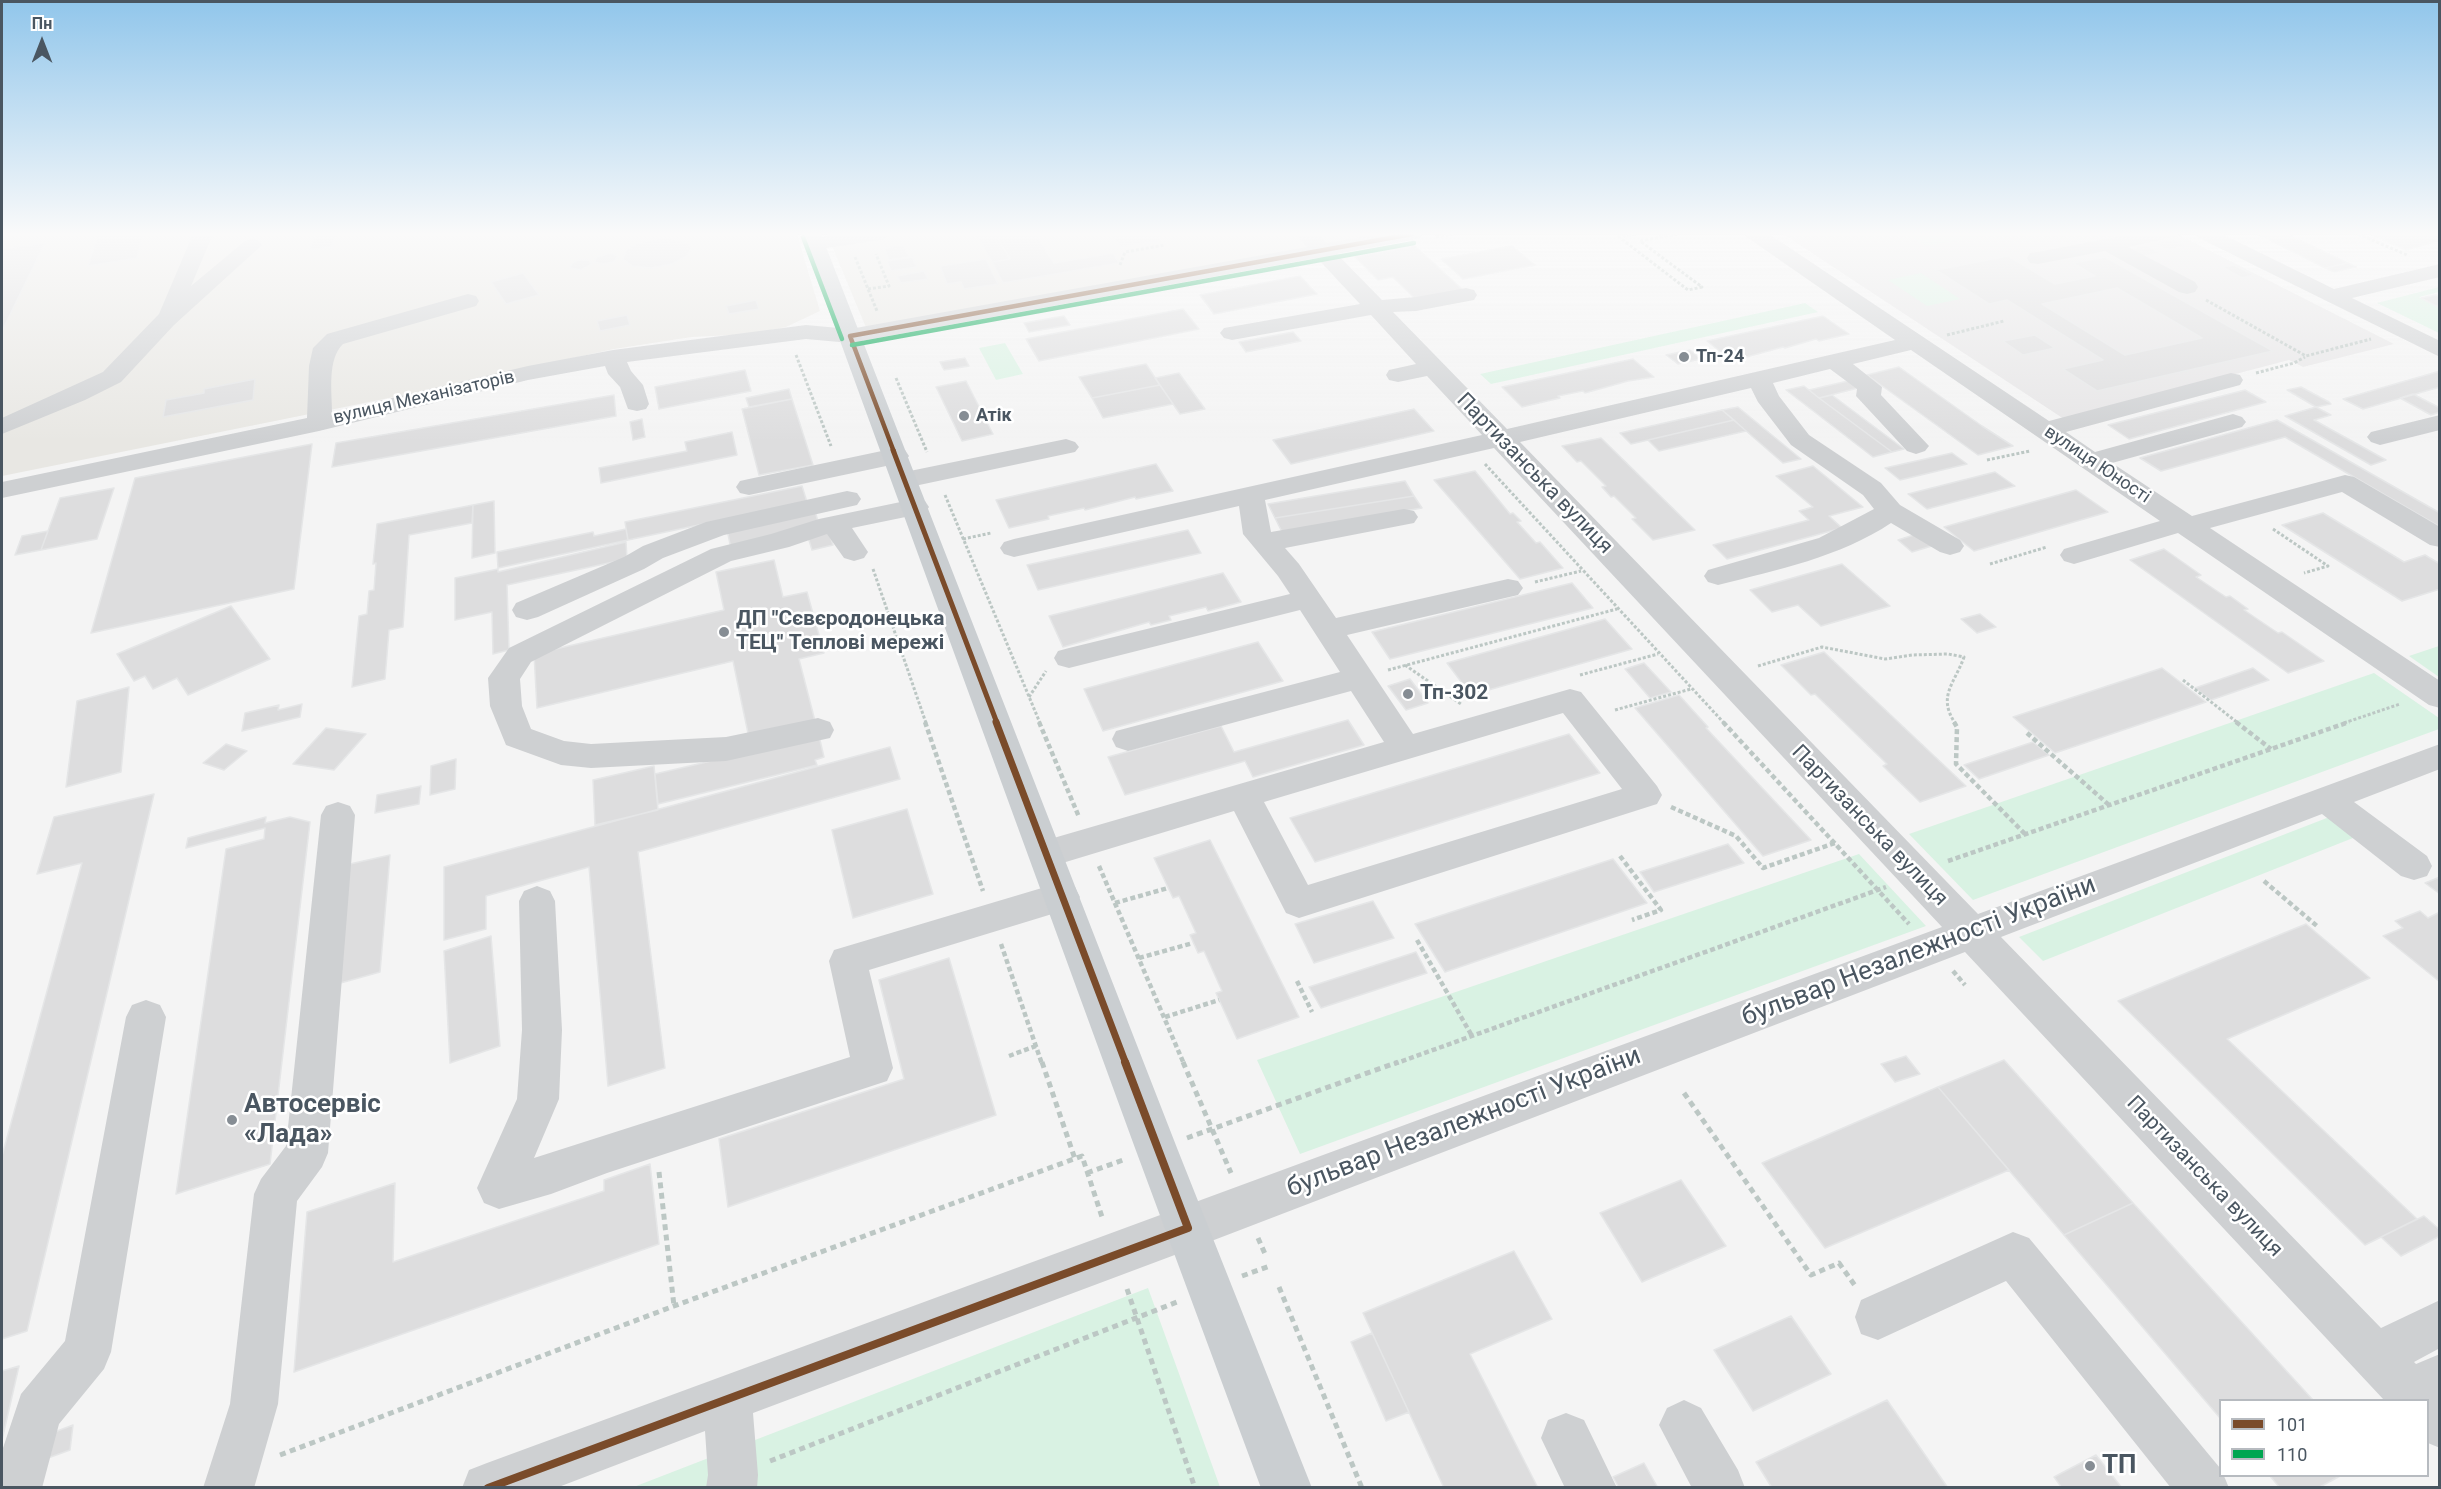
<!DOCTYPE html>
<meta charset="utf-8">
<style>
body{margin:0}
#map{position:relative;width:2441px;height:1489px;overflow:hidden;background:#f4f4f4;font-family:Roboto,sans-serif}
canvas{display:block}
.frame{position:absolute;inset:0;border:3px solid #4a5661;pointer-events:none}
.legend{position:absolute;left:2219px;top:1399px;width:210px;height:78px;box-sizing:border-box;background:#fff;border:2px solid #b7bbc0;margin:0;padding:8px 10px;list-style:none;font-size:18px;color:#4a5661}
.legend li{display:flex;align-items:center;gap:12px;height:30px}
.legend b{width:30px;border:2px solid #b7bbc0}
.north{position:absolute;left:12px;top:12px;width:60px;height:60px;-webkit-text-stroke:4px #fff;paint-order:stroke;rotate:0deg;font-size:16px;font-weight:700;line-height:24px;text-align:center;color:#4a5661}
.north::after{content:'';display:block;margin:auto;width:21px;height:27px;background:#4a5661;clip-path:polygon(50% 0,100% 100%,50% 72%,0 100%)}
</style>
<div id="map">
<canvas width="2441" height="1489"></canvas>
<div class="frame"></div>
<ul class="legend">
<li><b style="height:8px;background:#7a4b2a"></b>101</li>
<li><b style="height:8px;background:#00a651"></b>110</li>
</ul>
<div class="north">Пн</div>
</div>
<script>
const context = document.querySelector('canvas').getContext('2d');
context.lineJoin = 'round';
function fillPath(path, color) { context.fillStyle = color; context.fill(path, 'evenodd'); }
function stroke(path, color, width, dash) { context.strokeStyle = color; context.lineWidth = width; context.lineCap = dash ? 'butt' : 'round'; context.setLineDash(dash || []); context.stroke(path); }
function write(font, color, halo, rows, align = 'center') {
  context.font = font + ' Roboto,sans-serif'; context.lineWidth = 5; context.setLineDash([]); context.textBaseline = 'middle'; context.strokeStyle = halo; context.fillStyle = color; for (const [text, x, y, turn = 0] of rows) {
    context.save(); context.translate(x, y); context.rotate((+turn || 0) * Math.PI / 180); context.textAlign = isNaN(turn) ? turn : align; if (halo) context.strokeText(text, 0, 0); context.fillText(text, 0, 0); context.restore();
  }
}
const commercial = new Path2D(`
 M2,234H797L820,311L786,327L752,334L692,337L614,349L404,395L2,476Z
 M827,234H1391L867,330Z`);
const education = new Path2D(`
 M1783,234H2177L2394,344L2303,367L2289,360L2064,419Z`);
const green = new Path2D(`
 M1907,234H1978L1982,236L1926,246Z
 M1921,273L1960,299L1927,306L1888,280Z
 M2439,287V292L2419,297L2439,307V333L2377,303Z
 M1805,303L1818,312L1491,384L1480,374Z
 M1005,343L1023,374L996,380L979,348Z
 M2439,646V677L2409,656Z
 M2374,673L2439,718V729L1973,900L1909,834Z
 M2332,816L2358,836L2043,961L2019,937Z
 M1859,854L1926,926L1300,1154L1257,1060Z
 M1148,1288L1220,1487L631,1488Z`);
const building = new Path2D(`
 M98,234H143L137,258L88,266Z
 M316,234H336L331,247L309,250Z
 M976,234H995L1010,259L992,262Z
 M995,234H1036L1054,263L1113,253L1119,263L1003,283L992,262L1010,259Z
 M1111,234H1157L1162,240L1121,247Z
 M2258,234H2287L2348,263L2325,268Z
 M2371,234H2440V240L2406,250Z
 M669,238L689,244L691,249L687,256L672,264L651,268L632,266L623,259L626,250L636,244L655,239Z
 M2174,239L2187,246L2167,250L2153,243Z
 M45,243L2,331V249Z
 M903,245L909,257L889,260L884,248Z
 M2146,245L2160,253L2141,257L2127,249Z
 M1415,246L1463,290L1416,300L1393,277L1378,280L1355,257Z
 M1512,246L1535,265L1463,279L1441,259Z
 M611,253L618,256L614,262L603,264L594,262L597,257Z
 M2008,256L2055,284L2095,276L2073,263L2105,257L2273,351L2097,391L2063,369L2103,360L2007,300L1989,304L1936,270ZM2117,288L2202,338L2125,355L2042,304Z
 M912,257L917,267L891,271L887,261Z
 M986,259L998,284L964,289L961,282L947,284L940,266Z
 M578,260H589L592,264L581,270L570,268L572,263Z
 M2348,263L2356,267L2334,272L2325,268Z
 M2234,265L2254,275L2242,278L2222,267Z
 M924,271L928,279L901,283L897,276Z
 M523,273L539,295L506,304L491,282Z
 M1300,276L1317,294L1214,314L1200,295Z
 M2436,295L2440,297L2438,307L2421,298Z
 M756,300L759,309L729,314L726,306Z
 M1183,309L1199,329L1039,361L1026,339Z
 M627,315L630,325L600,331L597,321Z
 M1064,316L1070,325L1029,332L1024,323Z
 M1823,316L1849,334L1819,341L1816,339L1785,348L1783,347L1732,361L1707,341Z
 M1293,332L1301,341L1246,352L1239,342Z
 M2035,335L2055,348L2023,355L2003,341Z
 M1690,350L1701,359L1678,364L1666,355Z
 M965,358L969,366L944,370L940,362Z
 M1633,359L1654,377L1628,381L1585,393L1583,391L1558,396L1560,398L1522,407L1502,387Z
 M1146,364L1160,385L1092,398L1079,377Z
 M1899,367L1982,426L2013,446L1978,455L1867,375Z
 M745,370L751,391L659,409L655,387Z
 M2440,371V387L2363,409L2343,399Z
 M1179,373L1205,409L1180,414L1155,378Z
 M255,379L253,400L163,417L166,400L204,393V389Z
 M1852,380L1862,387L1819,398L1809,390Z
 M966,381L993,434L962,441L936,387Z
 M1160,385L1173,404L1103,418L1092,398Z
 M1804,386L1819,398L1892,452L1873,457L1786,390Z
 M2301,387L2329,402L2331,404L2316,407L2287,390Z
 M789,389L792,399L749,407L746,398Z
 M2245,390L2266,402L2129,439L2108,425Z
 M2413,394L2440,408V412L2431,415L2400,398Z
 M614,395L616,416L332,467L336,443Z
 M1832,395L1904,449L1892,452L1819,398Z
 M792,399L813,465L759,475L742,409Z
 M1738,407L1801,459L1783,463L1722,410Z
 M2316,407L2331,415L2314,420L2386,460L2371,465L2285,416Z
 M1414,409L1434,431L1291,464L1273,440Z
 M1722,410L1734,420L1631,444L1620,433Z
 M642,419L645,437L633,440L630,422Z
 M1734,420L1746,431L1659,451L1648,440Z
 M2277,420L2440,513V527L2285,437L2161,471L2140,458Z
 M732,432L737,455L601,483L599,468L687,451L685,442Z
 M1601,438L1695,530L1653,540L1632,519L1636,518L1614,496L1611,497L1602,487L1606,486L1581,461L1577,462L1562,446Z
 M312,444L294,589L91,633L135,478Z
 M1952,453L1967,464L1900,480L1885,468Z
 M1156,464L1173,491L1136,499L1135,497L1085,510L1084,508L1048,516L1049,519L1009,528L996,500Z
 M1813,466L1863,507L1829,516L1842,528L1727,559L1713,545L1809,520L1799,511L1813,507L1776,476Z
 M1475,471L1510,514L1513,513L1521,521L1517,522L1536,543L1540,542L1563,568L1520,579L1434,480Z
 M1995,472L2015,486L1927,509L1908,494Z
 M1405,481L1414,496L1275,518L1268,504Z
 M802,486L807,502L628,540L625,522Z
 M114,488L97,539L41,550L60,498Z
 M2076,490L2108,512L1974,551L1944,527Z
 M1414,496L1422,508L1282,532L1275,518Z
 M494,501L495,553L472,558L473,505Z
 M473,505L472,523L409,535L403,627L389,630L385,679L352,687L359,616L367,614L369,591L374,590L376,563L373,564L377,524Z
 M815,511L819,525L731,549L727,529Z
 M2323,513L2404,562L2425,555L2440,564V589L2402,601L2282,525Z
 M626,529L628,540L498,568L497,552L593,532L594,536Z
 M1188,530L1201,553L1038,590L1027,565Z
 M48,531L41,550L15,555L22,536Z
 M829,532L833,545L812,550L808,537Z
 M1920,533L1935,545L1912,552L1898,540Z
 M626,542L627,559L507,585L509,650L493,654L492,612L455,620V578L498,569V572Z
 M2164,549L2201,575L2196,577L2226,597L2230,596L2248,609L2244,610L2278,633L2282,632L2324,661L2288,673L2130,560Z
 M774,560L783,597L807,592L824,653L799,659L815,721L749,738L733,661L537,708L534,654L724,610L716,572Z
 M1842,564L1890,606L1821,626L1798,605L1772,612L1750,590Z
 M1223,573L1241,602L1208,611L1206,607L1169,616L1171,620L1151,625L1149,622L1063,647L1049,616Z
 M1572,583L1593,608L1390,659L1372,632Z
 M231,606L270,659L188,695L177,678L153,689L145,676L134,681L117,654Z
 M1980,614L1996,627L1977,633L1961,619Z
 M1605,619L1632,649L1471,695L1447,663Z
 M1258,642L1283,681L1103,731L1084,689Z
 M1824,652L1966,786L1920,802L1883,766L1887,764L1815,694L1811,695L1781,665Z
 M1644,663L1671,692L1650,698L1625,669Z
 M2162,668L2206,702L2055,753L2013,717Z
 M2253,668L2269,680L2211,700L2195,688Z
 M1410,679L1428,703L1406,710L1388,686Z
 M129,687L121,772L66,787L77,701Z
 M1679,695L1708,727L1706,728L1811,840L1763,856L1635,708Z
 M302,704L300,717L242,731L245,713L279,705L278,710Z
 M1348,720L1364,745L1253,777L1245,761L1125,795L1108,757L1221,726L1234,752Z
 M326,728L366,734L334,770L293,764Z
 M1569,734L1600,773L1315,862L1290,818Z
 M819,736L824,757L815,760L817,765L658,804L655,774Z
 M2033,742L2049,755L1979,779L1964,765Z
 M226,744L247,751L224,770L203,763Z
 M890,747L900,779L638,852L665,1068L608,1086L589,867L486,896V929L444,940V867Z
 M456,759L455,789L430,795L431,766Z
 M654,766L658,810L595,825L593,780Z
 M421,786L419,804L375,813L377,795Z
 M154,794L27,1331L2,1339V1156L82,863L37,874L54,817Z
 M907,809L933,894L853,918L832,830Z
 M266,817L265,823L290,817L310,822L270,1164L176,1194L226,849L264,839L265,828L186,848L188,838Z
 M1210,840L1299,1017L1237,1039L1216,993L1222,991L1204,951L1198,953L1190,935L1196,933L1179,896L1173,898L1154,858Z
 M1728,844L1744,863L1654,892L1640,872Z
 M390,855L380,972L337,984L350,864Z
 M1613,859L1647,903L1445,972L1415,924Z
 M2440,877V894L2425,883Z
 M1373,901L1394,938L1314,963L1295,924Z
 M2420,911L2428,918L2440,912V982L2383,936L2403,928L2395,921Z
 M2306,924L2370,978L2227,1039L2417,1219L2365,1245L2118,1001Z
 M491,936L500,1046L450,1063L444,951Z
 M1416,952L1427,973L1321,1008L1309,987Z
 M949,958L996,1115L728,1207L719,1139L904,1079L879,980Z
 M1906,1056L1920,1074L1895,1082L1881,1064Z
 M2004,1060L2133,1203L2064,1235L1938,1087Z
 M1938,1087L2009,1170L1825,1248L1762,1163Z
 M650,1164L659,1244L294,1372L307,1212L395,1183L393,1262L604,1191V1180Z
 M1681,1180L1726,1246L1642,1282L1600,1213Z
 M2133,1203L2313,1400H2220V1418L2064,1235Z
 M2424,1216L2440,1230V1236L2401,1256L2381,1237Z
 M1514,1251L1552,1319L1470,1354L1538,1488H1444L1363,1313Z
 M1791,1316L1831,1374L1753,1411L1714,1350Z
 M1372,1333L1409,1412L1386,1421L1351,1342Z
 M19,1366L2,1440V1371Z
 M1887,1400L1948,1488H1772L1756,1462Z
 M73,1425L70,1450L48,1458L52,1433Z
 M2096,1455L2122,1488H2062L2054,1477Z
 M1644,1463L1658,1488H1619L1613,1477Z
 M2270,1476H2340L2318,1488H2280Z`);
const pathFar2 = new Path2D(`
 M1635,234L1619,237L1688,290L1702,287L1640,241L1677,234
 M2358,234L2407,255
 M1436,237L1453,234
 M855,257L877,311
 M1120,265L1125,252L1165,245
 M868,289L889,286L876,254
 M2206,300L2306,356L2371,339
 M1947,335L2004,321
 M796,355L831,446
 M2256,373L2294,363L2305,357
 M896,378L927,452
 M1987,460L2030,451
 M1485,464L1724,723
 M945,495L1040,723
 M2273,529L2328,566L2304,573
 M963,539L991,533
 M1990,564L2047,547
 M873,569L926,723
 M1535,582L1581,571
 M1405,665L1461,704
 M1758,666L1822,647L1885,659L1912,655L1948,654L1964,657C1955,683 1937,696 1955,723
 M1388,670L1617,609
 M1580,675L1658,654
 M2183,680L2238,723
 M1029,697L1046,671
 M1615,710L1691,689
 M2344,723L2400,704`);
const pathFar1 = new Path2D(`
 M925,722L983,891
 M1039,722L1079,817
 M1723,722L1909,924
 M1954,722L1957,727L1956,764L2025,834
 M2236,722L2271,749
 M2027,733L2109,805
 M1671,807L1736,836L1763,868L1835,843
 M1620,856L1661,910L1632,920
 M1948,861L2349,722
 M1099,866L1184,1064
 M2264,881L2317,926
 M1115,903L1168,888
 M1417,940L1472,1036
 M1001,944L1042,1064
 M1139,958L1193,943
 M1953,971L1965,985
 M1297,981L1312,1012
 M1165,1017L1219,1000
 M1009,1056L1036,1046
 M1394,1064L1886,887`);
const path = new Path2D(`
 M1042,1062L1075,1159
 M1183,1062L1231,1173
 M1684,1093L1811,1275L1839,1263L1856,1287
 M1187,1138L1398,1062
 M659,1172L674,1306
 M1087,1173L1123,1160
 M1258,1238L1265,1254
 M1242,1276L1270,1266
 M1279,1287L1362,1488
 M1127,1289L1195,1488
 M280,1455L674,1306L1082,1156L1103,1220
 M770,1461L1177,1302`);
const minor = new Path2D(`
 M193,234H213L191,286L245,241L252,239L259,241L262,245L174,325L121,382L85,400L2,434V418L103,372L159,314Z
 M840,234H890L887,238L880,240L814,250L807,248L804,244L807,240Z
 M1296,234H1317L1327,243L1379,234H1422L1419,238L1412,240L1337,254L1382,300L1416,297L1466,288L1474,290L1477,295L1474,300L1416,311L1393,312L1507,429L1895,340L1748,238L1745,234H1769L2049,421L2231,373L2240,375L2243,380L2240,385L2066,432L2095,452L2233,414L2242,417L2246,422L2242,427L2112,463L2192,516L2345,475L2354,477L2440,527V547L2430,545L2342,492L2210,528L2440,681V708L2429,705L2178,533L2074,564L2064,561L2060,555L2064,549L2160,521L1911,350L1853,364L1882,387L1881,395L1929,446L1925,451L1916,454L1907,451L1856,396L1857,389L1830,369L1773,383L1779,396L1809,435L1881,483L1900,505L1960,540L1964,546L1960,552L1950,555L1940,552L1891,523C1840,557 1777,570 1718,585L1708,582L1704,576L1708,570L1819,538L1874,509L1863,495L1791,445L1758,402L1751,388L1520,442L1978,914L2440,744V769L2354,802L2427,856L2432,866L2427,876L2414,880L2401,876L2322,814L2001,937L2381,1328L2440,1300V1348L2414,1362L2416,1364L2440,1354V1448L2428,1443V1400H2384L1965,952L1188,1250L753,1413L758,1475L757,1488H706L708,1475L705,1431L556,1488H462L469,1470L487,1463L1942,927L1494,448L1265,500L1271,532L1404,509L1414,511L1418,517L1414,523L1285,548L1299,564L1336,618L1508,579L1518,581L1523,588L1518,595L1347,635L1413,734L1570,689L1581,692L1657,786L1662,795L1657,804L1299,918L1286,913L1234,811L1046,868L1033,864L1028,854L1033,844L1384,742L1351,691L1128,751L1116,747L1112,739L1116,731L1340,672L1300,610L1069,668L1058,665L1054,658L1058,651L1069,648L1290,594L1278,576L1243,534L1239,506L1014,557L1004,554L1000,548L1004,542L1014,539L1482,435L1427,376L1398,382L1389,380L1386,375L1389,370L1416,364L1371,315L1232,340L1224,338L1220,333L1224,328L1360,304L1317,258L850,343L806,339L627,362L631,371L643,385L649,404L646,409L637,411L628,409L620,387L608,374L605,366L528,380L319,431L2,498V482L307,418L309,366L313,348L327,334L468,294L476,296L479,301L476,306L343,344C327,359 332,392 332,412L528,366L613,350L806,325L850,329L1307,247ZM1563,713L1622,789L1308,885L1264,802Z
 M2131,234H2172L2169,238L2128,247L2195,282L2198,287L2195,292L2187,294L2179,292L2105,251L2038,264L2030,263L2027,258L2030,253L2038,252Z
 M2196,234H2222L2334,289L2440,264V277L2352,298L2440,341V357L2199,238Z
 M2440,415V430L2380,445L2371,442L2367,437L2371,432Z
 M1066,439L1075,442L1079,447L1075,452L905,488L896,486L892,480L896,474L905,472Z
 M896,448L905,450L909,456L905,462L749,495L740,493L736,487L740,481L749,479Z
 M847,491L857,493L861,499L857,505L724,535L663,558L644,569L538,617L527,620L516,617L512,610L516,603L624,557L643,546L706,522Z
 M915,499L925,501L929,507L925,513L852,528L868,552L864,558L854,561L844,558L827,534L789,547L731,561L531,662L520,679L522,706L531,729L564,741L591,744L726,737L818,718L830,722L834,730L830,738L726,761L591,768L561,765L506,745L490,706L488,678L509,648L711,549L771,534L819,519Z
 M338,802L350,806L355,815L328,1153L322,1167L297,1201L278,1404L254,1488H203L230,1404L254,1194L261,1179L286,1146L321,815L326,806Z
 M1062,882L1075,887L1080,897L1075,907L869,970L893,1068L887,1081L607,1173L551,1194L499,1209L484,1203L477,1188L517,1099L522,1030L519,901L524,891L537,886L550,891L555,901L562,1030L559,1099L534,1158L850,1057L829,961L834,950Z
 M146,1000L160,1005L166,1017L111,1352L104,1369L59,1424L42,1488H2V1451L21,1394L65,1341L126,1017L132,1005Z
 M2013,1232L2029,1238L2220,1468V1476H2224L2229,1488H2171L2006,1281L1878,1340L1861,1334L1855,1317L1861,1300Z
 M1684,1400L1701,1408L1738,1470L1745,1488H1692L1659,1425L1667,1408Z
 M1566,1413L1584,1420L1617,1488H1565L1541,1438L1548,1420Z`);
const major = new Path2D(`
 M801,234H821L1177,1148L1312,1488H1261L1135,1148Z`);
const bus1Far3 = new Path2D(`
 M850,336L894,452
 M850,336L1412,234`);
const bus1Far2 = new Path2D(`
 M893,450L997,723`);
const bus1Far1 = new Path2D(`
 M996,722L1126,1064`);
const bus1 = new Path2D(`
 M1125,1062L1188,1228
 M488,1488L1188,1228`);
const bus2 = new Path2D(`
 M803,237L842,339
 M852,345L1414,243`);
const markers = [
 [1684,357,6,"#868d94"],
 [964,416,6,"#868d94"],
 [724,632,6,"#868d94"],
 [1408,694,6,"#868d94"],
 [232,1120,6,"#868d94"],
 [2090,1466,6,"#868d94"]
];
const farPoinames = [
 ["Тп-24",1696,357],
 ["Атік",976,416]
];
const farStreetnames = [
 ["вулиця Механізаторів",424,398,-13],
 ["вулиця Юності",2097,465,34]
];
const streetNames = [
 ["Партизанська вулиця",1534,474,46],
 ["Партизанська вулиця",1869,826,46],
 ["Партизанська вулиця",2204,1177,46]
];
const poiNames = [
 ["ДП \"Сєвєродонецька",736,620],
 ["ТЕЦ\" Теплові мережі",736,644],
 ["Тп-302",1420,694]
];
const nearStreetnames = [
 ["бульвар Незалежності України",1919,952,-21],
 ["бульвар Незалежності України",1464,1123,-21]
];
const nearPoinames = [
 ["Автосервіс",244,1105],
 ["«Лада»",244,1135],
 ["ТП",2102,1466]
];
fillPath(commercial, '#e8e7e3');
fillPath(education, '#e6e5e6');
fillPath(green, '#d9f2e3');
fillPath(building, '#ddddde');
stroke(building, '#e5e6e7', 1.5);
stroke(pathFar2, '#bcc7c4', 3, [3, 2]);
stroke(pathFar1, '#bcc7c4', 4.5, [5, 3]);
stroke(path, '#bcc7c4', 5, [6, 4.5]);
fillPath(minor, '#ced0d2');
fillPath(major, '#caced1');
stroke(bus1Far3, '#7a4b2a', 4.5);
stroke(bus1Far2, '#7a4b2a', 5);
stroke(bus1Far1, '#7a4b2a', 7);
stroke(bus1, '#7a4b2a', 8);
stroke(bus2, '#00a651', 4.5);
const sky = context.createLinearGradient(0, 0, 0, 442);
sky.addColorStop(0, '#91c6eb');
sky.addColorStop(0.53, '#fafafa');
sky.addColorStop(1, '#fafafa00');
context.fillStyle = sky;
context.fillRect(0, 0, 2441, 442);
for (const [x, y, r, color] of markers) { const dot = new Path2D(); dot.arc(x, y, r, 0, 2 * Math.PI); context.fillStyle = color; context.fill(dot); stroke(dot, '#fff', 2); }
write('bold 18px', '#4a5661', '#fff', farPoinames, 'left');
write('18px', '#4a5661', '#fff', farStreetnames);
write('21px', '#4a5661', '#fff', streetNames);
write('bold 21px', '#4a5661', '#fff', poiNames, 'left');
write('26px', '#4a5661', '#fff', nearStreetnames);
write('bold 26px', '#4a5661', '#fff', nearPoinames, 'left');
</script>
